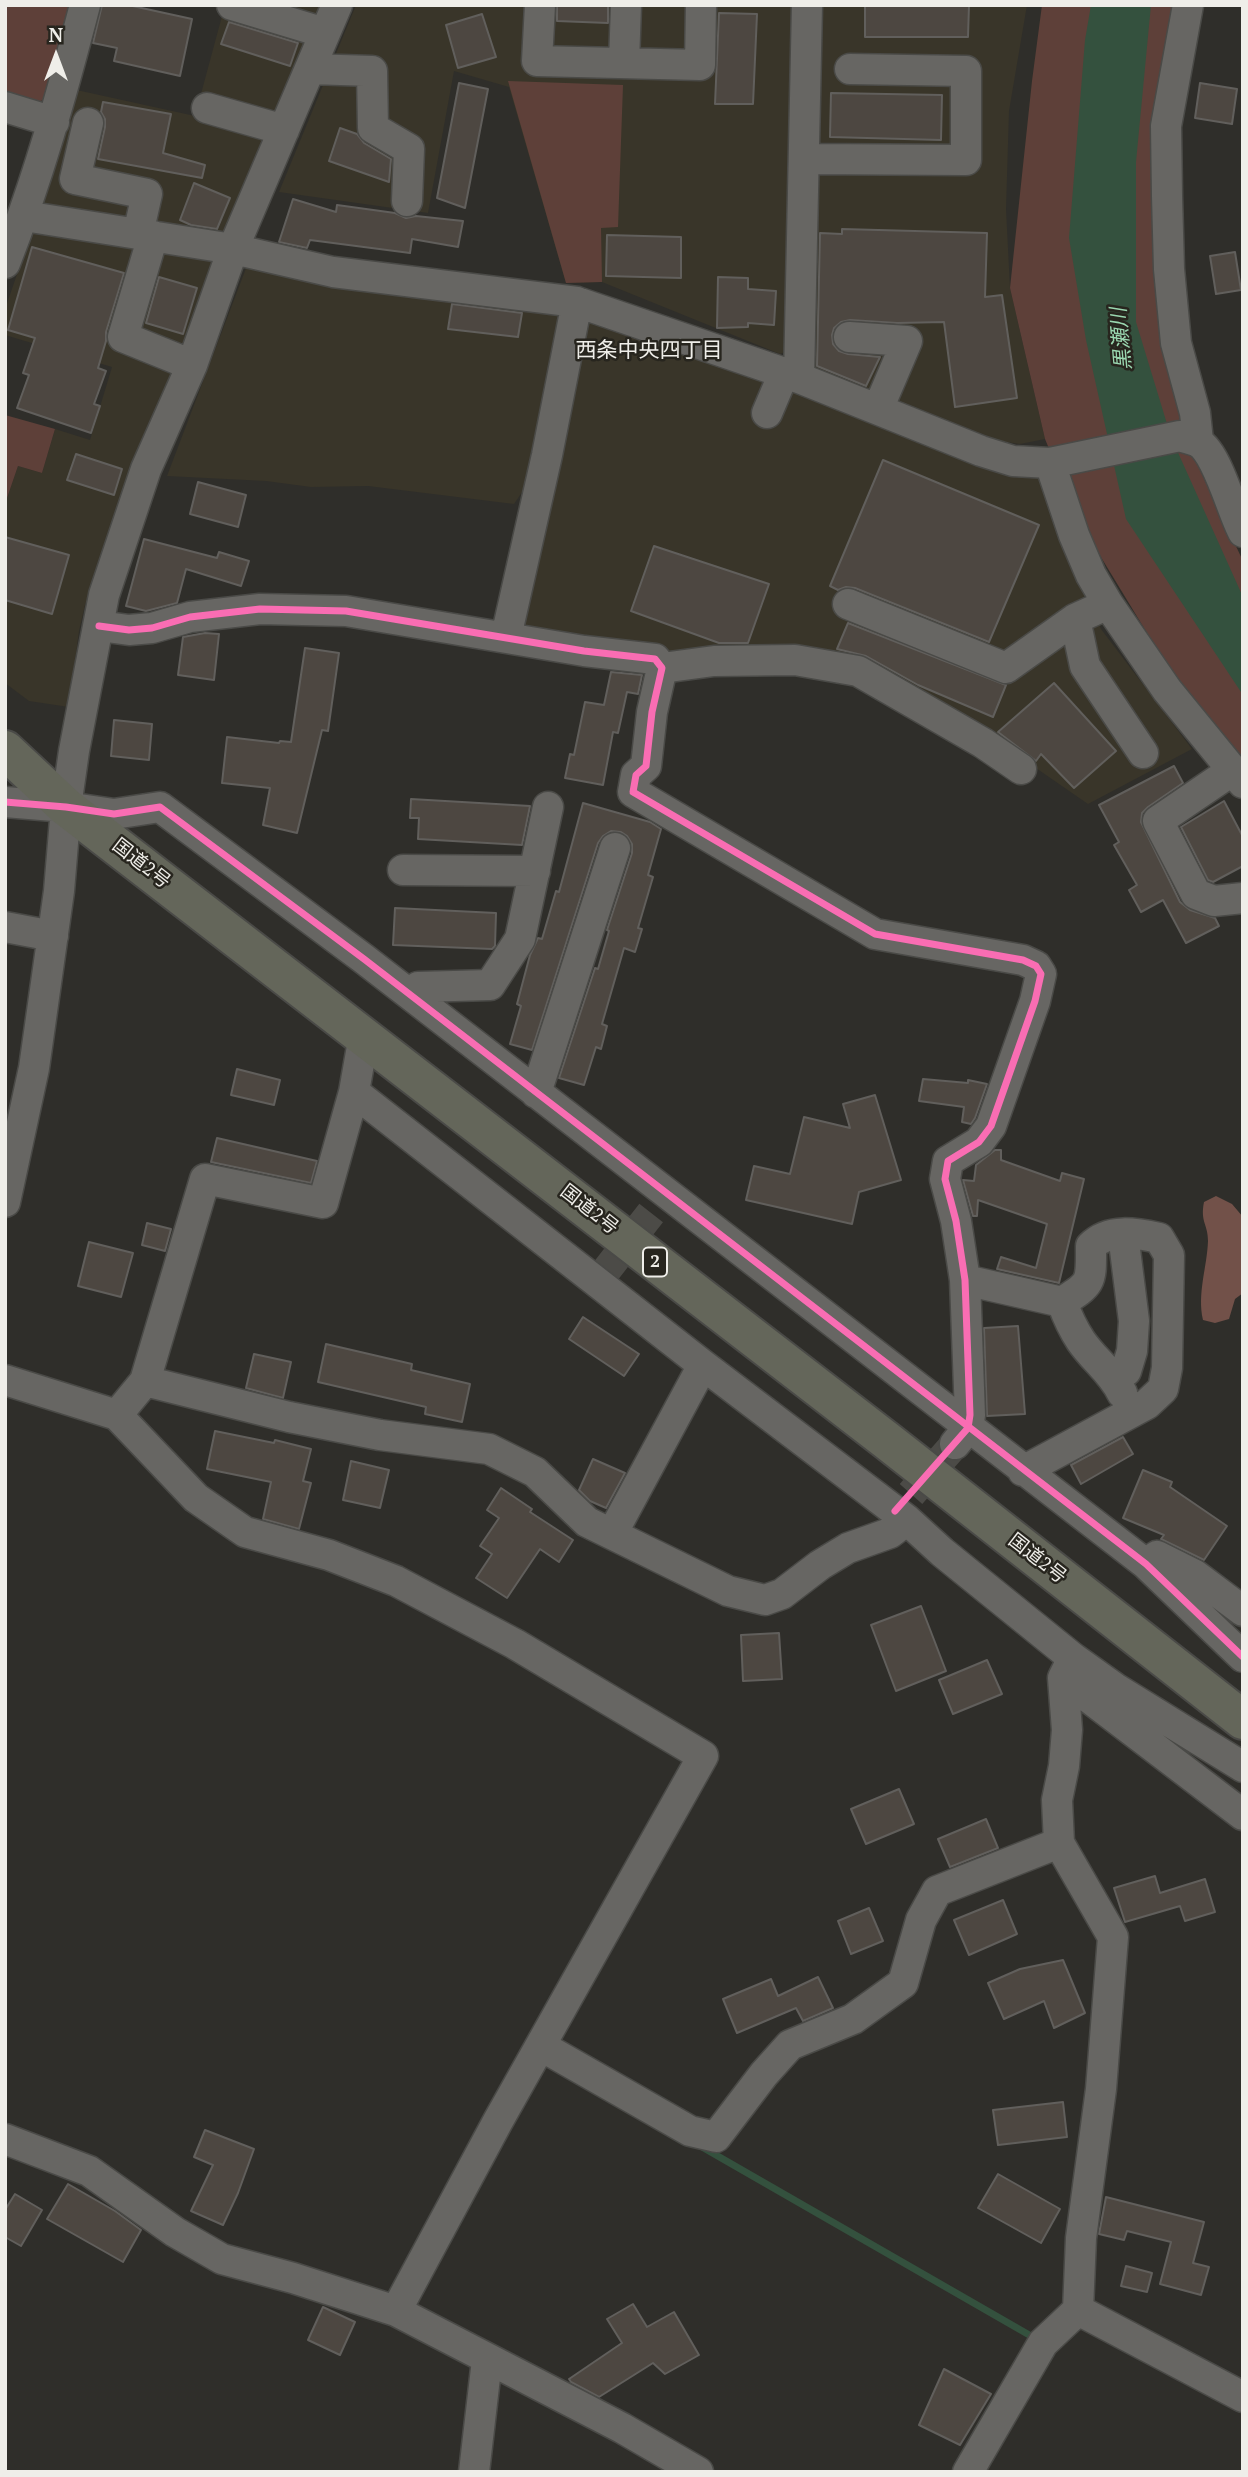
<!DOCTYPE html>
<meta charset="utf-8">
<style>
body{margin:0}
#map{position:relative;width:1248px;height:2477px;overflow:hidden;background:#2f2e2a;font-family:"PT Serif",serif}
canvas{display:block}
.frame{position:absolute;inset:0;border:7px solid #efeee9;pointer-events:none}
.north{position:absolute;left:21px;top:21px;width:70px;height:70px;-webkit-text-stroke:5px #27251e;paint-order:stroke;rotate:0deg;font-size:19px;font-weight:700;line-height:28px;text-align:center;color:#efeee9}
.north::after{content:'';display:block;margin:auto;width:24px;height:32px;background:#efeee9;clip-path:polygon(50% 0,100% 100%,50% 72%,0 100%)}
</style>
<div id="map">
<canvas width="1248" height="2477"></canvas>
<div class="frame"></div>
<div class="north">N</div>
</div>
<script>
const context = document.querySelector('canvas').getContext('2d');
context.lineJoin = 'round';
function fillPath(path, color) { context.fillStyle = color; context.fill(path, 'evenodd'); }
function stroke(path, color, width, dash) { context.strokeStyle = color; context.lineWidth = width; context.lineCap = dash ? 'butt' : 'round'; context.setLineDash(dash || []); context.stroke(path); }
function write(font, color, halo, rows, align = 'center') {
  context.font = font + ' "PT Serif","Noto Sans JP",serif'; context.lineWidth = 5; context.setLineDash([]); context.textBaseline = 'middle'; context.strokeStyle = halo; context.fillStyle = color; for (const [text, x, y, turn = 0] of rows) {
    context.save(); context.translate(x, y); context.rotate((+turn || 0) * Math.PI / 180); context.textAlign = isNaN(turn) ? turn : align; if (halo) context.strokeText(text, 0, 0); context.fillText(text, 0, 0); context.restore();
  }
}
const built = new Path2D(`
 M225,5H320L231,229L209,235L45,210L39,201L72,89L195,116Z
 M356,5H796L787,351L780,354L602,282L566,283L509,87L454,71L428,213L279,192Z
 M818,5H1027L1009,111L1006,209L1010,288L1045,439L1020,444L993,440L943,424L812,368Z
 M33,228L220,258L137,459L85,605L79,631L69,707L29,701L5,683V504L18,466L42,473L55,429L90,440L112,367L5,335V309Z
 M248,263L361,288L452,302L566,311L533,476L514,504L368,486L311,487L266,481L167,476Z
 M581,317L1047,474L1073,563L1101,629L1192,749L1088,804L991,737L860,668L690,654L518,631Z`);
const green = new Path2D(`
 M5,5H76L52,97L35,103L5,95Z
 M1042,5H1179L1182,411L1200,470L1243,561V765L1161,656L1079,521L1045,439L1010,288L1032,81Z
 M508,81L623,85L618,227L601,228L602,282L566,283Z
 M5,415L55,429L42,473L18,466L5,504Z`);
const forest = new Path2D(`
 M1216,1196L1232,1204L1243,1217V1293L1235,1299L1229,1319L1215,1323L1203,1320C1197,1293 1207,1268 1208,1241C1208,1224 1200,1222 1204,1202Z`);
const water = new Path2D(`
 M1091,5H1151L1136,162V322L1171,437L1243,597V695L1126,519L1086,340L1069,238L1085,40Z`);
const stream = new Path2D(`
 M702,2147L1038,2340`);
const building = new Path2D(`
 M102,5H128L192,19L180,76L114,61L117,48L93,43Z
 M557,5H608V23L557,21Z
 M865,5H969L968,37H865Z
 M719,13L757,14L753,104H715Z
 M482,14L496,57L458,68L446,25Z
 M229,22L298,43L290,66L221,44Z
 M459,83L488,89L465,208L437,198Z
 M1200,83L1237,89L1232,124L1195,118Z
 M831,93L942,95L941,140L830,137Z
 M103,102L171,114L163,153L205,165L202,178L98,159L105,127V119L101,112Z
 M340,128L357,134L364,143L391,159L389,182L329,161Z
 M194,183L230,198L217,229L191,225L180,220Z
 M293,199L336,212L337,205L395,213L406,218L416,216L463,221L458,247L412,239L410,253L310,240L307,248L279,242Z
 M842,229L987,233L985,297L1002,295L1017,398L955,407L944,322L897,323L850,320L841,322L834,328L832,335L833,344L839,351L848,354L880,357L866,386L817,366L820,233L842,234Z
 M607,235L681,237V278L606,276Z
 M32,247L124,273L106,332V341L98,368L106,371L94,404L100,406L91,433L17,408L29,375L23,373L35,338L8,330Z
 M1235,252L1241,290L1216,294L1210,256Z
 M159,277L197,288L183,334L146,323Z
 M718,277L748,278V289L776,291L774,325L748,323V327L717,328Z
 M452,304L522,313L518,337L448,329Z
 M76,454L122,469L114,495L67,480Z
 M883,460L1039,525L989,642L855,588L846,587L838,590L830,586Z
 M198,482L246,495L238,527L190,514Z
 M5,537L69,555L52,614L5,600Z
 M144,539L217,558L219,552L249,561L241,586L186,569L177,603L146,611L126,606Z
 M654,546L769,584L748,643H719L631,611Z
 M848,623L1006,685L993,717L918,685L866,656L837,649Z
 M205,633L219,634L214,680L178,675L183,637Z
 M305,648L339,653L328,731L322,730L297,833L263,825L270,788L222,783L227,737L279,743L280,741L291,742Z
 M611,672L642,675L638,694L627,692L618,733L613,732L603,785L565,778L570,754L574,755L585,702L604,705Z
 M1054,683L1116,751L1074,788L1041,754L1036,761L998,732Z
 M114,720L152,724L149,760L111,756Z
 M1174,766L1183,783L1148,807L1142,813L1141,822L1180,902L1190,910L1215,918L1219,926L1186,943L1163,900L1141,912L1129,890L1137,885L1114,845L1119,842L1099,805Z
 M411,799L530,806L522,845L418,839L419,818H410Z
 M1224,801L1243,837V866L1213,882L1208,880L1181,827Z
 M583,803L650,822L661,829L648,875L653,877L638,928L642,929L635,952L624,948L602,1024L607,1026L601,1049L596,1047L584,1085L559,1078L595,968L598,969L609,931L607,930L632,853V844L627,836L621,832L611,831L603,836L598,843L532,1050L510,1044L521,1006L517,1004L530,955L538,938L542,939L556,891L559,892Z
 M395,908L496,913L495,946L492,949L393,945Z
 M237,1069L280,1080L274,1105L231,1095Z
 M923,1079L968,1083V1080L987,1084L975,1118L971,1124L962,1122L964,1107L919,1101Z
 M875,1095L901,1180L859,1192L852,1224L746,1200L754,1166L790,1174L804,1117L850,1128L843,1104Z
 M217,1138L317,1161L311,1183L211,1162Z
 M995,1150H1001V1160L1060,1181L1062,1173L1084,1179L1059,1283L997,1269L1001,1257L1036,1268L1047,1224L978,1200L977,1216H973L963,1180L974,1181L976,1165Z
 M147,1223L171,1229L165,1251L142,1245Z
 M89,1242L133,1253L121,1297L78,1286Z
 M583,1317L639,1354L624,1376L569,1339Z
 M1018,1326L1025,1414L987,1416L984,1328Z
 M326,1344L412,1364L411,1370L470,1384L462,1422L425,1414L426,1407L318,1382Z
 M254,1354L291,1362L283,1398L246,1388Z
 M215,1431L274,1443L275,1440L311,1449L303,1481L311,1483L299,1529L263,1519L271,1482L207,1469Z
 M1123,1437L1133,1454L1081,1484L1071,1465Z
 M593,1459L625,1473L606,1508L590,1501L579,1490Z
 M351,1461L389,1470L380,1508L343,1500Z
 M1143,1470L1172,1482L1170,1487L1227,1526L1204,1560L1161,1539L1164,1535L1123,1518Z
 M501,1488L532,1509L530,1512L573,1540L559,1562L540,1549L507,1598L476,1578L492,1554L480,1546L499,1518L487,1510Z
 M921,1606L946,1671L896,1691L871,1625Z
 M779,1633L782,1679L743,1681L741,1635Z
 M987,1660L1002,1694L953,1714L939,1680Z
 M899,1789L914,1824L866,1844L851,1809Z
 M986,1819L998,1848L950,1867L938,1839Z
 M1155,1876L1160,1893L1205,1879L1215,1912L1185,1921L1180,1906L1125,1922L1114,1888Z
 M1003,1900L1017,1934L969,1955L954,1920Z
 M869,1908L883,1941L851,1954L838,1921Z
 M1063,1960L1085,2013L1054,2028L1044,2001L1004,2019L988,1983L1020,1969Z
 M818,1977L833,2008L803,2021L796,2008L737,2033L723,1999L771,1979L778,1996Z
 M1063,2102L1067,2137L998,2145L993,2110Z
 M205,2130L254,2149L238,2193L223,2225L191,2211L213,2165L194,2157Z
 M998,2174L1060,2209L1041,2243L978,2208Z
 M68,2184L115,2211L141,2230L123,2262L47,2219Z
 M15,2194L42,2210L21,2246L5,2237V2210Z
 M1106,2197L1204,2222L1193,2263L1209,2267L1201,2295L1160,2284L1171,2242L1127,2231L1124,2240L1099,2234Z
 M1126,2266L1152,2273L1147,2292L1121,2286Z
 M633,2304L647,2327L674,2312L699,2355L665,2374L653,2363L599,2397L571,2382L569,2379L622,2343L607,2319Z
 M323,2307L355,2322L340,2355L308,2340Z
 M944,2369L991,2394L960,2445L919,2425Z`);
const minorTunnel = new Path2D(`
 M605,1272L655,1208
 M911,1494L955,1444`);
const minor = new Path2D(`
 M232,5L325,33
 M540,5L537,61L700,65L701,5
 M1188,5L1166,126L1167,196L1169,269L1176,343L1195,413L1198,441
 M624,63L626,5
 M310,69L372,71L373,128L409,149L407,201
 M5,107L54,122
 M207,108L284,130
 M88,123L75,179L147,194L138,234
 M804,159L966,160V71L850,69
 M24,216L233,249L333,272L577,302L799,378L981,451L1013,461L1050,463L1180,436C1185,438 1191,439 1196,441C1217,450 1231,510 1243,532
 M153,236L123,337L192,365
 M5,263C38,179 62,93 85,5
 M849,337L907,341L878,409
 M799,378L807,5
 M767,413L784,373
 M1050,463L1074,535L1091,575L1108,604L1167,690L1243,783
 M848,604L1006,668L1075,619L1108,604
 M1075,619L1085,666L1143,753
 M99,626L129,630L152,628L190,617L260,609L346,611L584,651L655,659L662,668L652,712L646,766L636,775L633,792L875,934L1023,960L1036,966L1041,974L1035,1001L991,1126L979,1142L948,1161L945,1179L956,1221L965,1280L970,1415L968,1428L955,1444
 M506,637L547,455L577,302
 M662,668L714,661L795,660L858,671L983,743L1021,769
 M1233,770L1158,821L1196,894L1214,901L1243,898
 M5,802L66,807L114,814L160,807L364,959L1115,1540L1146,1564L1243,1657
 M403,870L535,871
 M5,927L53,936
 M418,987L490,985L520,939L548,807
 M364,1035L354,1092L703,1365L907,1520L942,1552L1073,1658L1115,1688L1243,1767
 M536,1093L615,848
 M5,1202L34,1068L59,891L66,807L74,751L104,595L146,469L192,365L233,249L337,5
 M965,1280L1062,1302C1093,1283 1091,1282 1091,1246C1109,1228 1136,1233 1159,1238L1169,1255L1167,1368L1163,1389L1147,1404L1023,1471
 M1062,1302C1067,1316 1073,1329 1081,1341C1094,1360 1112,1372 1122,1393
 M1114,1376L1126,1371L1132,1351L1134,1321L1123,1234
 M5,1380L117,1415L196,1498L245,1532L329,1555L396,1581L515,1644L703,1756L498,2121L396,2311
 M145,1381L205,1179L323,1203L354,1092
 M117,1415L145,1381L289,1417L380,1435L489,1449L535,1472L587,1522L728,1591L765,1600L782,1594L820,1565L848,1548L890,1533L907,1520
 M612,1534L703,1365
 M1146,1564L1157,1556L1195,1575L1243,1611
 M1063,1678L1243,1815
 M541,2046L690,2131L716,2137L764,2074L790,2045L853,2019L903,1983L921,1920L937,1891L1059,1843
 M5,2139L89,2171L175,2232L222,2259L293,2278L396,2311L622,2428L698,2472
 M1078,2310L1243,2397
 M474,2472L487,2360
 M968,2472L1043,2343L1078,2310L1081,2238L1101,2089L1113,1937L1059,1843L1057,1800L1064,1766L1067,1730L1063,1678L1073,1658`);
const highway = new Path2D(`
 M5,750L66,807L886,1440L1243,1720`);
const cycleway = new Path2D(`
 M99,626L129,630L152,628L190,617L260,609L346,611L584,651L655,659L662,668L652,712L646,766L636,775L633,792L875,934L1023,960L1036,966L1041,974L1035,1001L991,1126L979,1142L948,1161L945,1179L956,1221L965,1280L970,1415L968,1428L895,1511
 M5,802L66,807L114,814L160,807L364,959L1115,1540L1146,1564L1243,1657`);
const shields = [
 [655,1262,24]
];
const shieldNames = [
 ["2",655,1262]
];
const streetNames = [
 ["国道2号",141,864,38],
 ["国道2号",589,1210,38],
 ["国道2号",1037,1559,38]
];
const waterNames = [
 ["黒瀬川",1122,339,-95]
];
const neighbourhoodNames = [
 ["西条中央四丁目",649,351]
];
fillPath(built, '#393529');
fillPath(green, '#5e4039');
fillPath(forest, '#725149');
fillPath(water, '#34513e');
stroke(stream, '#34513e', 7);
fillPath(building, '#4d4741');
stroke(building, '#615f5c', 2);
stroke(minorTunnel, '#4c4b47', 30, [30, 15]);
stroke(minor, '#4a4a47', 33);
stroke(highway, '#4a4a47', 42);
stroke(minor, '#676663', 30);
stroke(highway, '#64665a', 38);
stroke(cycleway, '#f96db3', 7);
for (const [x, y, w] of shields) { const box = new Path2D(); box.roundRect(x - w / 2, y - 14.5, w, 29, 5); context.fillStyle = '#27251e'; context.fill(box); stroke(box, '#efeee9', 2); }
write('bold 18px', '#efeee9', null, shieldNames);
write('19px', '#efeee9', '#27251e', streetNames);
write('italic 21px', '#9ad7b0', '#27251e', waterNames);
write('21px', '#efeee9', '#27251e', neighbourhoodNames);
</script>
